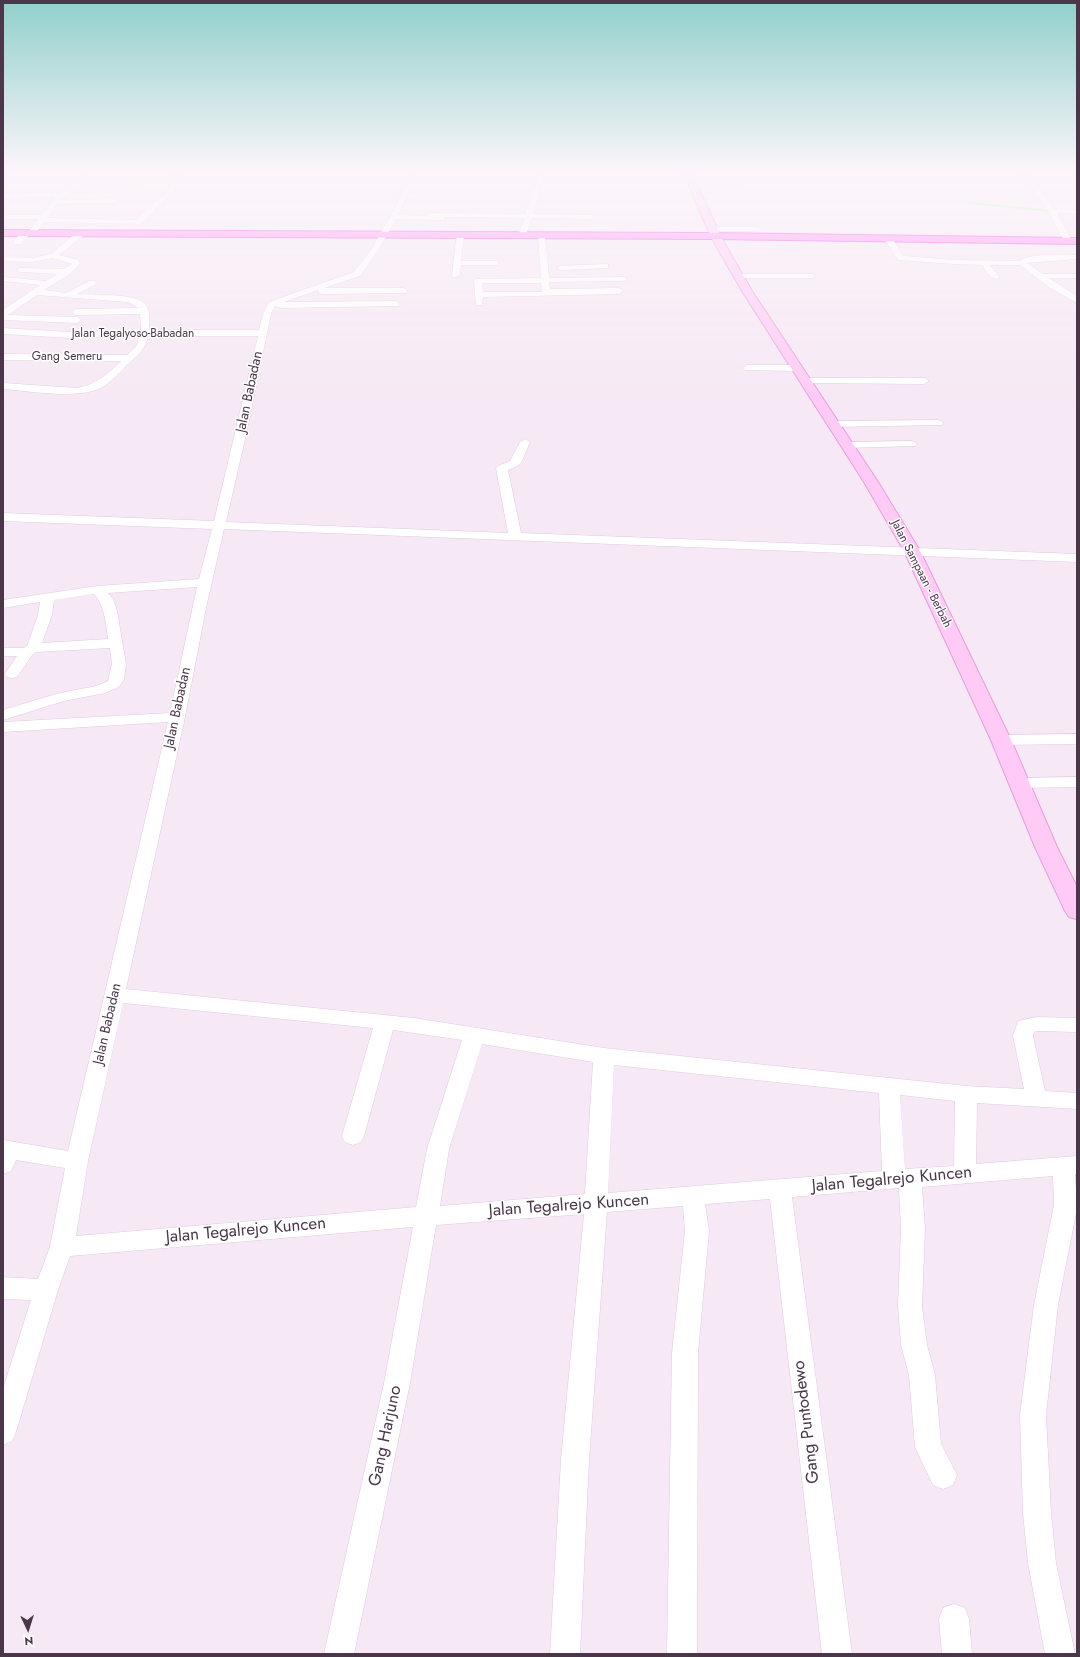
<!DOCTYPE html>
<style>
body{margin:0}
#map{position:relative;width:1080px;height:1657px;overflow:hidden;background:#f6e9f5;font-family:Jost,sans-serif}
canvas{display:block}
.frame{position:absolute;inset:0;border:4px solid #4b364a;pointer-events:none}
.north{position:absolute;left:8px;top:1609px;width:40px;height:40px;-webkit-text-stroke:3px #fff;paint-order:stroke;rotate:176deg;font-size:11px;font-weight:700;line-height:16px;text-align:center;color:#4b364a}
.north::after{content:'';display:block;margin:auto;width:14px;height:18px;background:#4b364a;clip-path:polygon(50% 0,100% 100%,50% 72%,0 100%)}
</style>
<div id="map">
<canvas width="1080" height="1657"></canvas>
<div class="frame"></div>
<div class="north">N</div>
</div>
<script>
const context = document.querySelector('canvas').getContext('2d');
context.lineJoin = 'round';
function stroke(path, color, width, dash) { context.strokeStyle = color; context.lineWidth = width; context.lineCap = dash ? 'butt' : 'round'; context.setLineDash(dash || []); context.stroke(path); }
function fillPath(path, color) { context.fillStyle = color; context.fill(path, 'evenodd'); }
function write(font, color, halo, rows, align = 'center') {
  context.font = font + ' Jost,sans-serif'; context.lineWidth = 3; context.setLineDash([]); context.textBaseline = 'middle'; context.strokeStyle = halo; context.fillStyle = color; for (const [text, x, y, turn = 0] of rows) {
    context.save(); context.translate(x, y); context.rotate((+turn || 0) * Math.PI / 180); context.textAlign = isNaN(turn) ? turn : align; if (halo) context.strokeText(text, 0, 0); context.fillText(text, 0, 0); context.restore();
  }
}
const stream = new Path2D(`
 M970,203L1052,211`);
const minor = new Path2D(`
 M84,171H90L79,183L171,179L173,171H179L174,190L141,224L44,222L34,235H29L20,244H14V240L24,231H29L38,219H9L5,217L6,215H42L56,197L3,198V194L60,193ZM170,183L166,193L151,205L136,220L47,218L58,204L115,203L118,201L115,199L61,200L74,187Z
 M412,171H418L398,215L427,216L430,213L526,214L539,171H545L533,214L591,215L595,217L591,219L532,218L526,235L522,237L518,235L525,218L444,217V220H441L396,219L378,251L360,276L324,288H404L408,291L407,293L322,294L319,293L318,290L284,302L396,301L400,304L399,306L281,308L275,306L271,314L245,439L226,522L508,533L496,468L498,466L510,461L520,442L525,439L530,442L521,463L519,465L508,470L521,533L1077,554V562L224,529L206,608L185,717L126,989L414,1018L604,1048L966,1086L1024,1089L1013,1036L1018,1021L1037,1017L1077,1018V1032L1037,1031L1034,1032L1033,1036L1045,1091L1077,1093V1109L977,1103L976,1164L1077,1156V1174H1075L1077,1208L1058,1305L1046,1415L1051,1513L1056,1563L1075,1654H1045L1028,1563L1023,1513L1020,1415L1034,1305L1054,1205L1053,1176L922,1187L925,1229L922,1306L927,1345L935,1375L941,1444L957,1475L953,1485L943,1489L933,1485L915,1447L909,1375L901,1345L898,1306L901,1229L899,1188L792,1197L852,1654H822L770,1199L705,1204L709,1231L698,1353L697,1654H667L672,1353L685,1231L683,1206L607,1212L589,1460L580,1654H550L561,1460L584,1214L436,1225L410,1383L354,1654H324L384,1383L413,1227L70,1256L58,1290L16,1432L12,1441L3,1445V1389L31,1300L3,1299V1277L38,1279L50,1247L65,1168L16,1160L11,1171L3,1174V1140L68,1151L168,722L3,732V722L170,713L197,587L108,593L113,599L117,611L126,664L124,679L119,687L105,693L64,701L3,720V710L56,694L96,686L108,681L112,664L110,648L36,652L32,655L17,677L12,678L7,677L5,674L17,656H3V648H24L27,646L38,615L40,602L3,608V600L97,586L199,579L212,529L3,521V513L214,521L258,336H148C145,350 138,355 128,364C120,372 112,381 103,387C79,400 30,391 3,389V383L77,388C95,385 108,374 121,361L3,360V354L127,355L137,345L139,336L69,338L3,334V328L69,332L141,330L140,314L76,315L72,312L76,309L138,308L128,302L37,295L8,315L77,317L81,320L77,323L3,320V310L40,285L3,281V277L46,281L57,274L20,272L16,270L20,268L64,269L72,264L53,258L32,262L3,261V257L32,258L51,254L77,232H83V236L59,255L78,260L80,264L70,274L44,290L66,293L89,281H95L96,283L95,285L77,294C93,295 133,293 144,303C151,309 149,322 149,330H259L263,314L269,302L354,272L371,250L390,217ZM94,594C105,606 106,624 108,639L42,643L52,615L54,600ZM123,1003L373,1028L342,1136L345,1142L353,1145L361,1142L364,1136L393,1030L462,1040L427,1149L416,1207L76,1236L88,1161ZM482,1044L593,1062L585,1194L440,1206L449,1149ZM614,1065L879,1093L882,1171L608,1193ZM900,1095L955,1101L954,1166L905,1169Z
 M1021,171H1027L1054,209L1077,210V214L1057,213L1072,241L1071,243H1065L1048,211Z
 M692,181H742L745,183L742,185L690,184L689,183Z
 M710,227H758L762,229L758,231H710Z
 M457,233H460L464,235L461,261H498V265H461L460,275L456,277H453L452,275Z
 M538,234H541L545,236L549,278L624,277L628,279L624,281L549,282L550,289L619,288L623,291L619,294L483,297L482,305H476L474,281L475,279L541,278ZM482,283H541L542,292H483Z
 M885,236H891L903,256L954,260L1020,261C1027,253 1065,255 1077,255V259L1027,263L1043,274H1077V278H1049L1077,296V303L1050,288L1020,265H989L1000,277L996,279C991,278 983,269 983,265L954,264L898,260L884,238Z
 M605,264H608V268L561,270L557,268L561,266Z
 M735,274H812L816,276L812,278H738L734,276Z
 M748,365H795L800,368L795,371L745,370L743,368L745,366Z
 M805,378H924L929,381L924,384L802,383L800,381Z
 M938,420L942,421L943,423L942,425L832,427L827,424L832,421Z
 M912,441L917,444L916,446L846,448L841,445L846,442Z
 M1077,734V744L1001,745L995,743L993,740L995,737L1001,735Z
 M1077,777V787L1020,788L1014,786L1012,783L1014,780L1020,778Z
 M954,1604L965,1608L969,1619L972,1654H942L939,1619L943,1608Z`);
const secondary = new Path2D(`
 M683,171H691L721,237L752,291L878,482L920,551L1011,740L1057,847L1077,887V919L1069,917L1065,911L1035,847L991,740L904,551L864,482L742,291L711,237Z`);
const trunk = new Path2D(`
 M3,230L712,233L1077,238V244L712,239L3,236Z`);
const farStreetnames = [
 ["Jalan Tegalyoso-Babadan",133,334],
 ["Gang Semeru",67,357],
 ["Jalan Sampaan - Berbah",921,574,63]
];
const streetNames = [
 ["Jalan Babadan",250,392,-78],
 ["Jalan Babadan",178,708,-78],
 ["Jalan Babadan",108,1024,-77]
];
const nearStreetnames = [
 ["Jalan Tegalrejo Kuncen",892,1180,-5],
 ["Jalan Tegalrejo Kuncen",569,1206,-4],
 ["Jalan Tegalrejo Kuncen",246,1231,-5],
 ["Gang Puntodewo",807,1422,-97],
 ["Gang Harjuno",386,1436,-78]
];
stroke(stream, '#aff8a0', 2);
stroke(minor, '#e1c8df', 1);
stroke(secondary, '#e79ddb', 2);
stroke(trunk, '#ee2ce3', 2);
fillPath(minor, '#fff');
fillPath(secondary, '#ffcaf5');
fillPath(trunk, '#ff82f2');
const sky = context.createLinearGradient(0, 0, 0, 403);
sky.addColorStop(0, '#91cfcb');
sky.addColorStop(0.42, '#fbf5fa');
sky.addColorStop(1, '#fbf5fa00');
context.fillStyle = sky;
context.fillRect(0, 0, 1080, 403);
write('12px', '#4b364a', '#fff', farStreetnames);
write('14px', '#4b364a', '#fff', streetNames);
write('17px', '#4b364a', '#fff', nearStreetnames);
</script>
